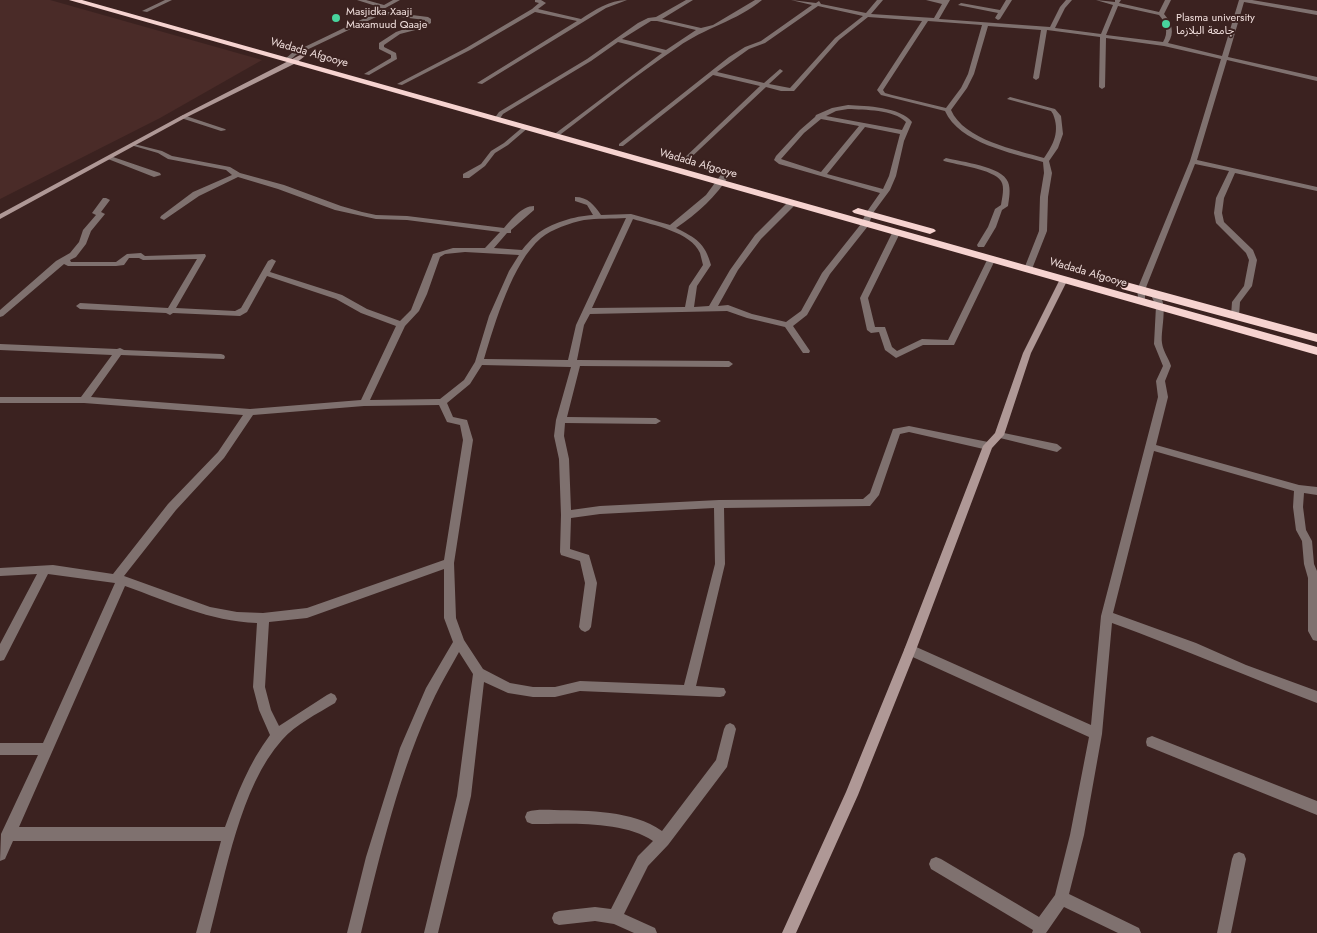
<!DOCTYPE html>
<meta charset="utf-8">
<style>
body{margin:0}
canvas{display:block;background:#3b2220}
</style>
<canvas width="1317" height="933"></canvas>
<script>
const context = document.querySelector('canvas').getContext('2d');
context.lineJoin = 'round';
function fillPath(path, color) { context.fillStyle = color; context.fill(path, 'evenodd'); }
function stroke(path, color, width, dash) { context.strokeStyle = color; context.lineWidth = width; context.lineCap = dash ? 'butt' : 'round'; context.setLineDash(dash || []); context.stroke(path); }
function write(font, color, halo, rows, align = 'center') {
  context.font = font + ' Jost,"Noto Sans Arabic",sans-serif'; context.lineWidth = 4; context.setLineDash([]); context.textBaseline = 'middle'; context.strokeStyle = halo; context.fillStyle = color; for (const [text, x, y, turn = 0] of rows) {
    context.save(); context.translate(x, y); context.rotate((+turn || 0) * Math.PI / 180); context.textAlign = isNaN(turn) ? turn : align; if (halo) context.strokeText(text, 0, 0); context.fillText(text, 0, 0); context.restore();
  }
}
const built = new Path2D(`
 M0,0H50L262,60L160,118L0,199Z`);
const street = new Path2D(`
 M165,0H172L147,12L142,11Z
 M357,0H366L384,5L393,0H400L380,11L428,17L431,19V23L423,28L400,34L384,45V47L396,53L397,59L369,75L364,74L391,58V55L379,49V43L396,32L425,22V20L377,14L376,17L296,55L289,61H285V59L292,53L371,15L372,11L379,7Z
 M535,0H541L546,3L538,9L581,19C595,10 609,0 627,0L606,8L482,84L477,83L577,21L535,12L470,50L402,85L397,84L466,48L532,9L539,3L535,2Z
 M686,0H693L662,19L701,28L713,25L755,0H762C737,21 704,28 678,47C636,75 597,107 557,137L552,136L662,53L618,42L591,61L503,114L499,120L494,119L499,112L587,59L638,23L648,18L656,17ZM651,21H657L696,30L666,50L622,39Z
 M791,0L816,3L819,1L821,4L866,13L877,0H883L871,14L934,18L942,4L926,0H950L939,19L1050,27L1060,7L1066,0H1072L1065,8L1055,28L1101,34L1113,5L1096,0L1115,2V0H1121L1119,3L1159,12L1165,0H1171L1164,14C1172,23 1175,33 1168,43L1222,56L1239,0H1252L1317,11V15L1244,2L1228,57L1317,77V81L1227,60L1197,160L1317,187V191L1235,173L1224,198L1222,213L1224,222L1253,250L1257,260L1252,286L1240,302L1239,316L1235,319L1231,316L1232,302L1244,286L1249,260L1246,253L1216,223L1214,213L1216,198L1229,171L1195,164L1145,290V303H1139L1137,290L1190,161L1221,59L1164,46L1106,38L1105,87L1102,89L1099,87L1100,37L1047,30L1039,78L1036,80L1033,78L1041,30L988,26L974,74L967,88L951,110C964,140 1016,150 1044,158C1054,144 1060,131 1053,114L1051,111L1007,99L1010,97L1055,109L1061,116L1063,134L1058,148L1049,161L1052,173L1048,197L1047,231L1032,269L1031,271H1025L1024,269L1039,231L1040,197L1044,173L1043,162C1012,153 959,143 945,111L881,95L877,90L922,21L868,17L839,40L794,91H781L766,87L684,164L679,163L760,86L713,75L623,146H619V144L729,57L745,47L761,41L812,5ZM818,6L863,16L835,38L790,88L769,84L782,72L783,71L780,69L764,83L717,72L749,49L765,43ZM1118,6L1159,15C1166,23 1169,33 1163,42L1106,35ZM928,21L982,25L968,74L961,88L946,108L892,95L885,93L883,90Z
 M1006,0H1012L1000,19L998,20L995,18L998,13L958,5L961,3L1000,10Z
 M848,105C866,106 901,107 912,122L904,141L896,176L890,190L873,213L868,226L830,274L807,315L793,326L810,351L809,353H803L785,327L747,318L727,311L590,314L584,325L577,360L729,361L733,364L729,367L580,366L567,417L656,418L661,421L656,424L565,423L564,436L569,459L571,510L600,506L719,500L863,499L870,493L893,429L909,426L988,442L993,446L988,450L909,432L900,434L879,495L870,506L724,508L725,564L696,686L724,688L726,692L724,696L720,697L580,691L555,697H533L508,693L484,682L471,796L438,933H424L457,796L473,674L459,652C451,667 442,681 435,696C400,768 380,855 361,933H347L366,857L400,748L426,688L453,642L444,618V569L307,618L269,622L265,687L271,710L279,726L327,695L331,693L335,695L337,699L335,703C317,714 296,724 282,740C240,787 226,873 210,933H196L221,841H13L5,859L0,861L1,834L38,755H0V743H43L115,583L48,574L4,660L0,661V644L37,574L0,576V568L53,565L113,574L168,504L218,452L243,415L84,403H0V397H81L112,355L0,350V344L117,349L120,348L124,350L221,354L224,355L225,357L224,359L121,355L91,397L250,409L361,400L396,326L361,313L336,299L267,276L247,312L240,316L173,313L170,315L166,313L80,309L76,306L80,303L168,308L197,259L143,260L139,258H129L124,265L116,266H68L64,264L3,316L0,317V310L56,261L70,253L79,242L83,230L96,215L92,213L103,198H106L110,200L101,212L105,214L91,231L86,244L76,257L70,260L71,262H116L127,254L141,253L145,256L205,254L206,256L176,308L235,311L241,308L268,261L272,259L276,261L270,272L342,295L367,309L400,321L411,310L433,254L453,248H485L500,232L407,220L376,219L335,210L278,189L238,177L199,196L164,220L160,218L161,216L193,192L232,175L226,170L168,159L158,153L134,146V144L162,151L172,156L230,167L240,173L284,185L341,206L362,212L376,215L407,216L504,228C511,220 522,206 534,206V210L511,230V233H507L494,248L522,250C526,245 531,239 536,235C550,223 575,216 593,215L587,205L575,201V197C588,197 594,205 601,215L631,214L670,225L706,195L723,172H729L730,174C717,196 697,214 676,228C696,238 705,243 711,265L697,286L694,307L709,306L730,270L755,235L789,201H792L796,203L795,205L761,239L738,270L718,306L728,305L752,314L786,322L801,311L822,273L861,224L866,213L880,193L779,164L774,160L776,156L800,130L815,117L816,115L832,108ZM848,109C865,110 893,109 906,122L902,130L826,116L836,111ZM821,119L859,126L821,172L781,159L804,133ZM865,127L900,134L889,176L883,189L827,174ZM626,218L576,325L568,360L484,359C495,323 512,263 541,238C552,229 570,223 584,220C597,218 612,219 626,218ZM633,219C653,225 691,232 700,253C701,257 702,261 703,265L689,286L685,307L592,308ZM465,252L519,255L509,271L489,316L475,362L464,380L440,399L370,400L405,326L419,311L427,294L440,257L445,254ZM482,365L571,367L556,420L554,436L559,459L561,515L560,552L561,555L580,561L585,583L579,627L581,630L585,632L589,630L591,627L597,583L589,555L570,549L571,518L600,514L714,508L715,564L684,685L580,681L555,687H533L510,683L483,669L464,640L456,618L454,563L473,440L467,420L453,417L447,403L470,384ZM439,405L447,422L460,425L463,440L444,560L307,608L263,613L237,612L210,607L124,576L176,510L224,458L253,415L364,406ZM125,586C170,602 209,621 257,623L253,687L259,710L270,735C249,763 237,794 225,827H19Z
 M183,115L225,129L226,130L221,131L181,118L180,117Z
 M524,126L529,127L508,145L495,153L485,166L469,178H463V174L481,164L491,151L504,143Z
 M110,156L160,173L161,175L154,177L108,159L107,158Z
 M946,158C961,162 1002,166 1008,182C1011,189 1009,199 1008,206L1002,210L996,227L984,247H978L977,245L988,227L995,209L1001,205C1002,198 1005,187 1001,181C993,169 957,165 944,161L943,160Z
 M893,231H896L900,233L868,298L875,327H885L892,347L897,351L922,339L948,340L988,258L992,256L996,258L954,345H923L896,358L885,350L879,332L871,333L867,330L860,298Z
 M1154,290C1171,298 1160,329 1162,343C1163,351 1169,359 1171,366L1165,381L1168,397L1156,445L1299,485L1317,487V495L1304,493L1303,507L1306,530L1312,541L1314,564L1317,571V641L1313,640L1308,631V578L1304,564L1302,541L1296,530L1293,507L1294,491L1154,451L1113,613L1196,643L1246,665L1317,691V703C1248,677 1181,648 1112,623L1102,734L1084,835L1069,894L1139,928L1141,933H1118L1064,907L1046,933H1032L1033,930L931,869L929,864L931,859L936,857L941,859L1039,917L1055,895L1070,835L1089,737L906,654L904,650L906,646L910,645L914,646L1091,725L1101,616L1158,397L1156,381L1163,366L1154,344L1156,306L1150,293Z
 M999,432L1057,444L1062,448L1057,452L996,437L994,435Z
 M730,723L734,725L736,729L727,767L668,845L648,866L624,914L655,928L657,933H634L614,924L595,921L559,925L554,923L552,918L554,913L559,911L595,907L611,909L638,856L653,841C623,820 567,824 532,824L527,822L525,817L527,812C536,809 546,810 554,810C589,811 632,810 662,831L716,760L724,729L726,725Z
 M1152,736L1317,801V815L1147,746L1146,742L1147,738Z
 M1239,852L1244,854L1246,859L1231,933H1217L1232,859L1234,854Z`);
const secondary = new Path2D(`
 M302,54L305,56L296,63L185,118L0,219V214L181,116Z
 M1061,277H1067L1068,279L1031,353L1004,435L992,448L916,650L858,795L796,933H782L846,792L904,650L983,446L995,433L1023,353Z`);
const highway = new Path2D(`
 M69,0H82L1317,347V355Z
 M858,208L934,229L936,231L930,234L854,213L852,211Z
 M1126,282L1317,334V342L1122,289L1120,286L1122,283Z`);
const markers = [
 [336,18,5,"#48d49d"],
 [1166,24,5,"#48d49d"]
];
const farPoinames = [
 ["Masjidka Xaaji",346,12],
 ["Maxamuud Qaaje",346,25],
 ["Plasma university",1176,18],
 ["جامعة البلازما",1176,31]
];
const farStreetnames = [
 ["Wadada Afgooye",309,53,16],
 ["Wadada Afgooye",698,164,16],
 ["Wadada Afgooye",1088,273,16]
];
fillPath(built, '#4a2b28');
fillPath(street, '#7f716f');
fillPath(secondary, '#af9896');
fillPath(highway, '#f6d3d0');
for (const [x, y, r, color] of markers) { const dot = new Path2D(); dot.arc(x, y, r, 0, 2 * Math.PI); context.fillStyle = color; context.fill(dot); stroke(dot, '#3b2220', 2); }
write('11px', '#f1dfdd', '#3b2220', farPoinames, 'left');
write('11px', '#f1dfdd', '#3b2220', farStreetnames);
</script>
